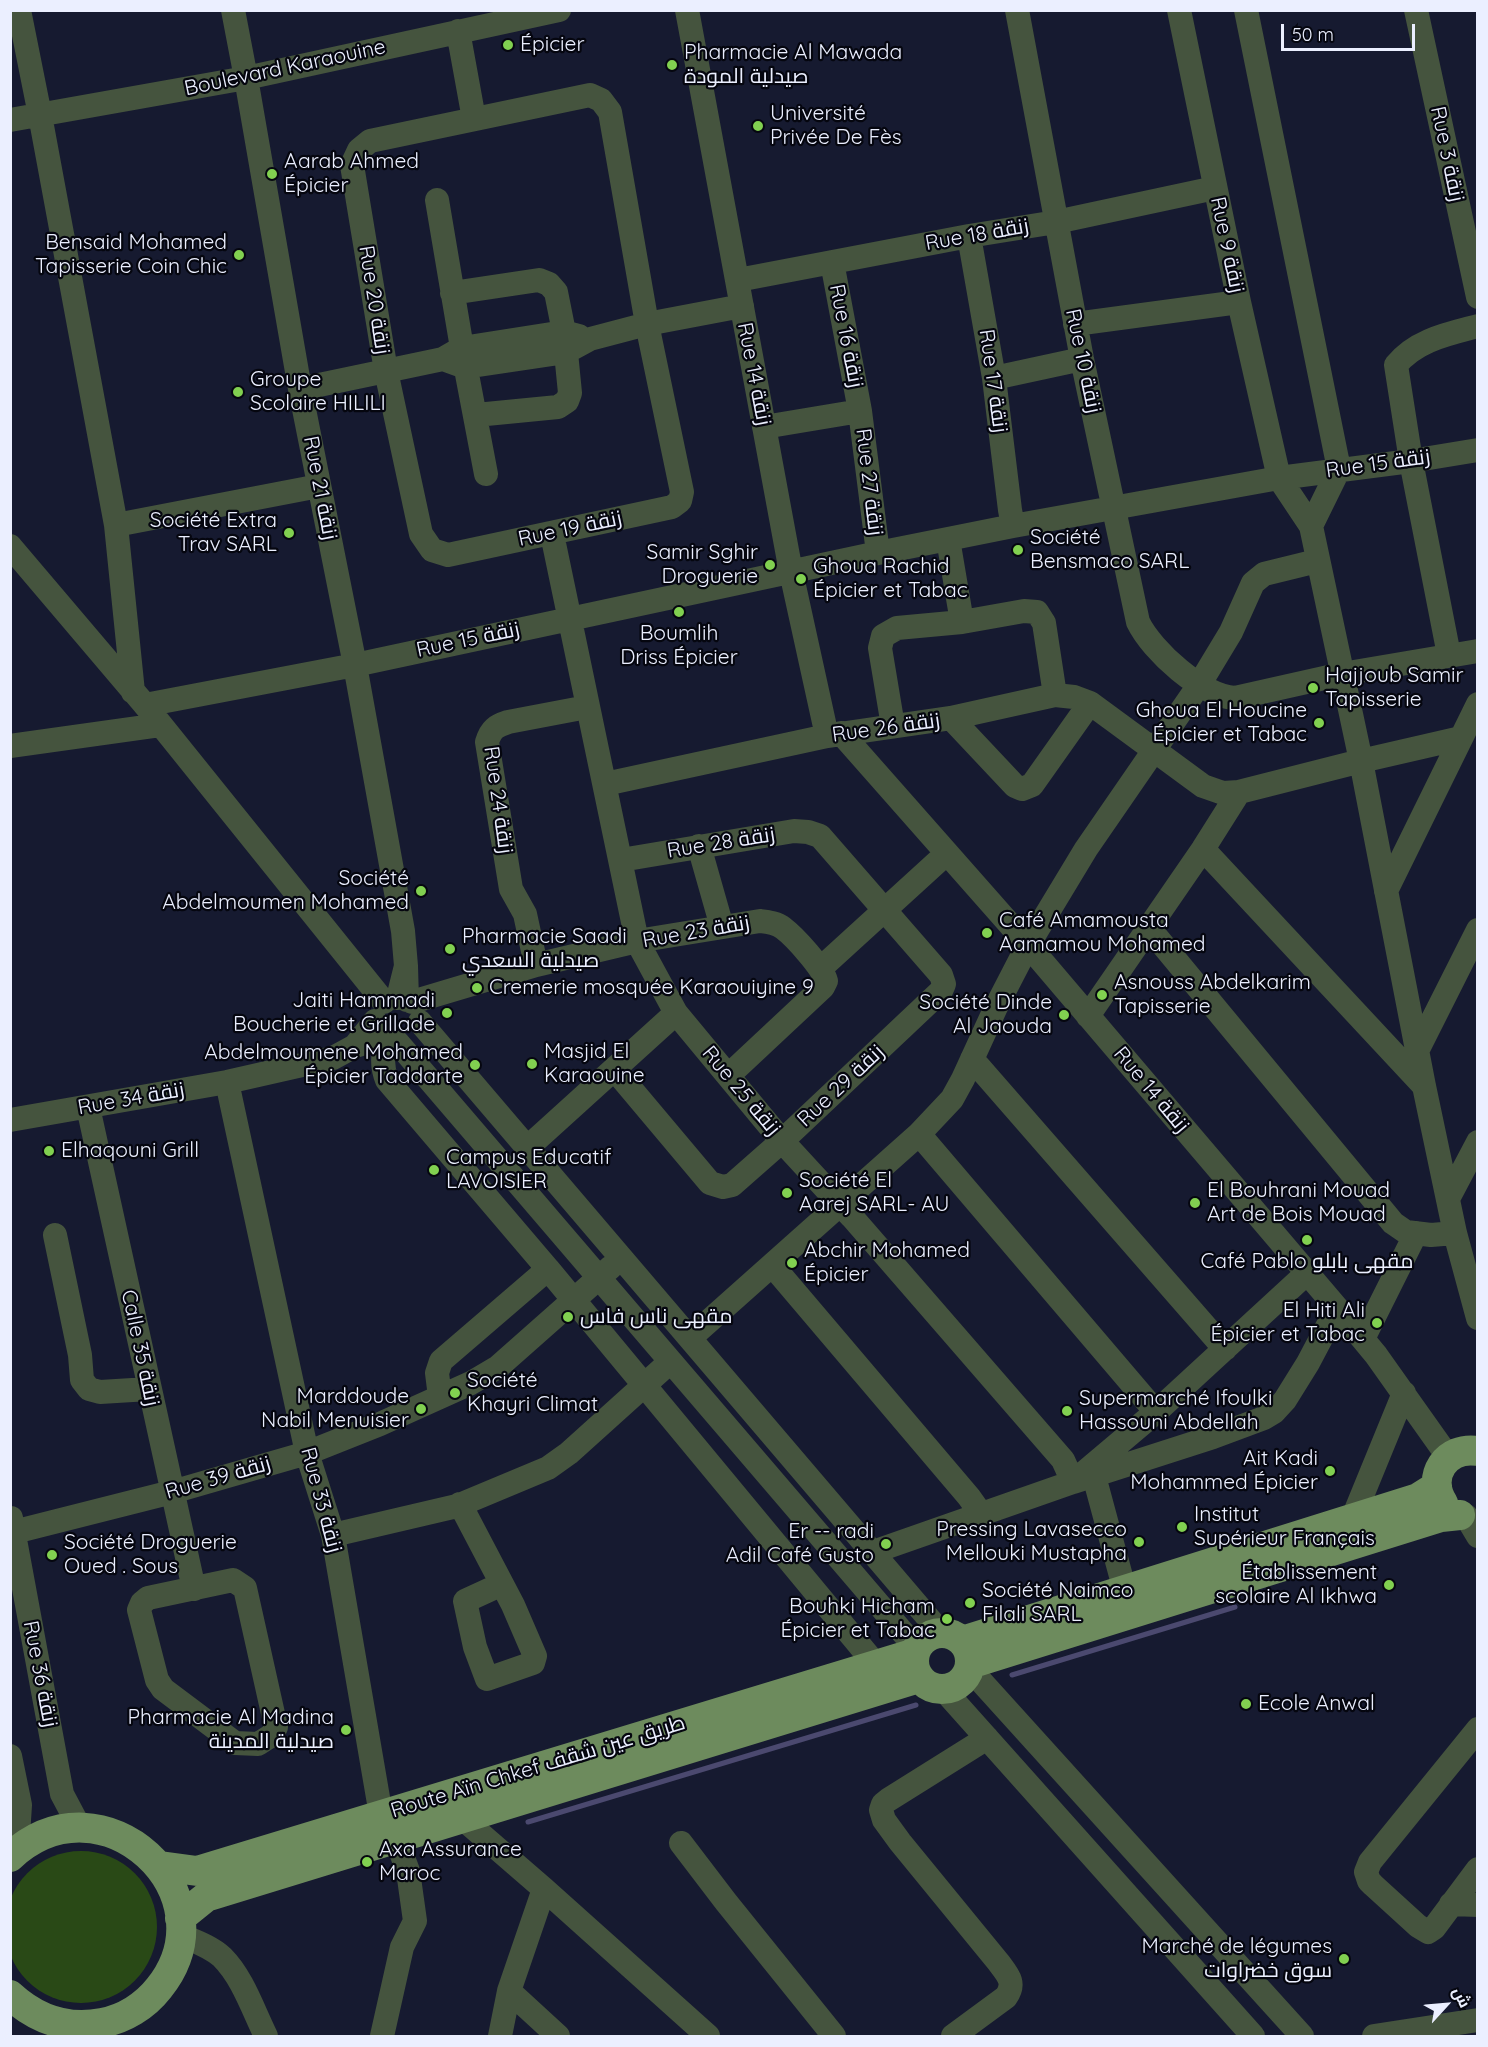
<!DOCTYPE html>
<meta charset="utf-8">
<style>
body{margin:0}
#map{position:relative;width:1488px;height:2047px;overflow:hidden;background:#161a30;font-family:Quicksand,Cairo,sans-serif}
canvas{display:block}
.frame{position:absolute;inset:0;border:12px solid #ebefff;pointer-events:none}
.north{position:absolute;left:1416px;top:1975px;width:60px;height:60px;-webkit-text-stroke:4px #05060f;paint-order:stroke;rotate:64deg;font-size:16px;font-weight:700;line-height:24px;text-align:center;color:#ebefff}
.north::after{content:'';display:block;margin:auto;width:21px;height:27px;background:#ebefff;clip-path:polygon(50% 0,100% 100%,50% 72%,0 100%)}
.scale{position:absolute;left:1281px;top:24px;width:134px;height:27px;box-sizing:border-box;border:3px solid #ebefff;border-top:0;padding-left:8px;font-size:18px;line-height:21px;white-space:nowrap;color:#ebefff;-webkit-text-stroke:4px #05060f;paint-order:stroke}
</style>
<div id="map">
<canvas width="1488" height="2047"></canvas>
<div class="frame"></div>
<div class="north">ش</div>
<div class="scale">50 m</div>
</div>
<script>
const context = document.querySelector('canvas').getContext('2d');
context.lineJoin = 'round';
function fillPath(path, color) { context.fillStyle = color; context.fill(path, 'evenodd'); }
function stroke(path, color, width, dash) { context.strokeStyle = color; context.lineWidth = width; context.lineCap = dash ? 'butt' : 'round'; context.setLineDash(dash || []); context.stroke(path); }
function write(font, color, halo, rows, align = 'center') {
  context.font = font + ' Quicksand,Cairo,sans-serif'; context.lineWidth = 4.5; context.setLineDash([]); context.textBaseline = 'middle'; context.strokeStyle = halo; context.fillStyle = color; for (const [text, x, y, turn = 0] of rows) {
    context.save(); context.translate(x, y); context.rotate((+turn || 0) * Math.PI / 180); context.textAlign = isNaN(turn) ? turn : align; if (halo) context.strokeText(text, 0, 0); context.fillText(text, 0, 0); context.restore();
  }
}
const green = new Path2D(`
 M5 1927a76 76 0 1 1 152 0a76 76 0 1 1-152 0Z`);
const stream = new Path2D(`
 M1012,1675L1235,1607
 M528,1822L916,1705`);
const minor = new Path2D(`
 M19,10L40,115L116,525L133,692
 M233,10L246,78L300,389L355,665L403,931L406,966
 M687,10L791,572L827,736
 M1017,10L1082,359L1138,622C1152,651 1202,696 1235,698L1342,674L1478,651
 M1179,10L1239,302L1279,478L1311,526L1361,761L1424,1086L1455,1233L1478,1318
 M1246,10L1339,469L1311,526
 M1416,10L1478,297
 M458,31L474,119
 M590,95L601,100L610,112L647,324L682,492L680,501L672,507L448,555L432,550L421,534L386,371L352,165L359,150L370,141Z
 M10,120L246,78L559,10
 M437,200L462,348L486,474
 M969,236L994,378L1010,510L1013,526
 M832,262L860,411L878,553
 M738,280L969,236L1056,222L1215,188
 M452,293L539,280L549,284L556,292L564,332L570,393L567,401L558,407L476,415
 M1075,324L1239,302
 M443,359L465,367L566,352L590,339L647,324L742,306
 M994,378L1082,359
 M300,389L443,359L462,348L564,332L579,336
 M764,427L860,411
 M116,525L319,486
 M552,534L637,941L676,1013L782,1141L852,1217L1063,1460L1073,1482L1156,1412L1307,1273
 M948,539L962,622
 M10,546L145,705L384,1002
 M1449,655L1411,461L1396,365C1416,340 1448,334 1478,326
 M145,705L355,665L878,553L1013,526L1279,478L1411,461L1478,450
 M951,718L1015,786L1022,789L1032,785L1090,703
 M893,726L880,648L883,636L897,628L962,622L1024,611L1037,612L1044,623L1055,695
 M841,733L1028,945L1337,1308L1376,1355L1449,1458
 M10,746L160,725
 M605,784L827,736L951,718L1055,695L1074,697L1090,703L1203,786L1223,793L1239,792L1361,761L1461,738
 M699,846L722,927
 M1203,849L1424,1086
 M1386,891L1478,704
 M1149,928L1393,1223L1406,1232L1431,1235L1455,1233
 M536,965L525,914L511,889L487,742C491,729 496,726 508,722L587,707
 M821,968L946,854
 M398,998L406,966L407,1000
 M412,1002L536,965L637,941L760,921C768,922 777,923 783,928C795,937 823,968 826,981L823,987L729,1075
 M1088,1016L1203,849L1239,792
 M420,1022L942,1634
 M386,1040C383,1055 381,1065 387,1080L548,1269L441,1361L437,1373L440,1397
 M371,1041L355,1046L375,1021
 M398,1043L917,1649
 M1417,1051L1478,930
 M972,1059L1225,1349
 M615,1070L710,1183L723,1187L732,1185L782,1141L941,991L944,984L941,975L820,836L808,832L794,831L621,860
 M227,1082L307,1453L333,1535L381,1815
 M88,1107L194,1589
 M10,1120L227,1082L333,1058L355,1046
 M919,1134L1156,1412
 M527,1148L676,1013
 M1449,1197L1478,1142
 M55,1235L80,1355L82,1380L89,1389L100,1392L149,1389
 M772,1265L969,1497L981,1514
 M548,1269L876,1665
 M690,1338L919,1134L952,1099L963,1079L996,1007L1028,945L1086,849L1199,685L1231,632L1253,583L1264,574L1317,561
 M1363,1339L1416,1233
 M1094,1476L1125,1591
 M460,1504L513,1605L535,1656L533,1663L487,1679L475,1647L465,1601L502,1584
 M1466,1516L1478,1536
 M11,1518L62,1794L80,1828
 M1352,1520L1404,1393
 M10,1533L172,1492L307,1453L380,1424L471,1383L498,1367L611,1267
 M333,1535L457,1506L548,1468L569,1453L670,1362
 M873,1552L1073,1482L1213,1437L1264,1418L1274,1412L1285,1400L1308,1363L1337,1308
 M233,1580L245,1588L276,1727L272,1735L258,1744L235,1743L163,1689L157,1680L139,1610L142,1603L148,1598Z
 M969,1668L1302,2036
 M943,1689L1253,2036
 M1478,1729L1370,1862L1366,1872L1369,1881L1373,1885L1418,1926L1428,1932L1434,1928L1478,1869
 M10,1756L20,1805L17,1851
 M462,1818L544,1889L708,2036
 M681,1843L726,1902L834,2036
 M1451,1904L1478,1905
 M180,1935C194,1941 210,1946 222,1957C243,1978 253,2010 266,2036
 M509,1991L558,2036
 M382,2036L402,1947L415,1921L408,1871L396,1839
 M500,2036L509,1991L544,1889
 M953,2036L1006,1997C1016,1983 1008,1975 999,1963L900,1842L884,1820L881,1810L883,1804L888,1800L987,1738
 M1374,2036L1478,2020`);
const major = new Path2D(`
 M1443,1503C1426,1476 1446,1446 1478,1451
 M914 1661a28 28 0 1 1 56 0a28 28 0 1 1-56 0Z
 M962,1641L1418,1498L1437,1486
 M970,1664L1441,1517L1460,1515
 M10,1857C103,1770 234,1895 159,1988C145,2006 124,2019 102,2023C67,2030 36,2019 10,1995
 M160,1866L197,1871L915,1653
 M180,1918L206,1897L919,1678`);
const markers = [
 [508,45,6,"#81d050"],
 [672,65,6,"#81d050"],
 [758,126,6,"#81d050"],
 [272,174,6,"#81d050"],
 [239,255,6,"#81d050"],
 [238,392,6,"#81d050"],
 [289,533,6,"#81d050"],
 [1018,550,6,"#81d050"],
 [770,565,6,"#81d050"],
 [801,579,6,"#81d050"],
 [679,612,6,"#81d050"],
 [1313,688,6,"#81d050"],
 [1319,723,6,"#81d050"],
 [421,891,6,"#81d050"],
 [987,933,6,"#81d050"],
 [450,949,6,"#81d050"],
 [477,988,6,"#81d050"],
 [1102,995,6,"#81d050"],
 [447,1013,6,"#81d050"],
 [1064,1015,6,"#81d050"],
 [532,1064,6,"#81d050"],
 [475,1065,6,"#81d050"],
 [49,1151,6,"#81d050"],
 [434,1170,6,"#81d050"],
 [787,1193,6,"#81d050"],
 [1195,1203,6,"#81d050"],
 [1307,1240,6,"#81d050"],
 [792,1263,6,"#81d050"],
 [568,1317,6,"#81d050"],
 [1377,1323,6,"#81d050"],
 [455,1393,6,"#81d050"],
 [421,1409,6,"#81d050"],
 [1067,1411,6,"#81d050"],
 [1330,1471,6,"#81d050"],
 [1182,1527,6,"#81d050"],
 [1139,1542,6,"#81d050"],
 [886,1544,6,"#81d050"],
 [52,1555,6,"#81d050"],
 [1389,1585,6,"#81d050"],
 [970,1603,6,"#81d050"],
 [947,1619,6,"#81d050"],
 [1246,1704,6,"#81d050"],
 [346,1730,6,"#81d050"],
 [367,1862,6,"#81d050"],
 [1344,1959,6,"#81d050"]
];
const poiNames = [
 ["Épicier",520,45],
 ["Pharmacie Al Mawada",684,53],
 ["صيدلية المودة",684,77],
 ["Université",770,114],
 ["Privée De Fès",770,138],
 ["Aarab Ahmed",284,162],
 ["Épicier",284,186],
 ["Bensaid Mohamed",227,243,"right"],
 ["Tapisserie Coin Chic",227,267,"right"],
 ["Groupe",250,380],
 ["Scolaire HILILI",250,404],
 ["Société Extra",277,521,"right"],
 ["Trav SARL",277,545,"right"],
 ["Société",1030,538],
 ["Bensmaco SARL",1030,562],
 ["Samir Sghir",758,553,"right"],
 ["Droguerie",758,577,"right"],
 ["Ghoua Rachid",813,567],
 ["Épicier et Tabac",813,591],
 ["Boumlih",679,634,"center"],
 ["Driss Épicier",679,658,"center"],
 ["Hajjoub Samir",1325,676],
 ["Tapisserie",1325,700],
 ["Ghoua El Houcine",1307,711,"right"],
 ["Épicier et Tabac",1307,735,"right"],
 ["Société",409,879,"right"],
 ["Abdelmoumen Mohamed",409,903,"right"],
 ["Café Amamousta",999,921],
 ["Aamamou Mohamed",999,945],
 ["Pharmacie Saadi",462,937],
 ["صيدلية السعدي",462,961],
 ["Asnouss Abdelkarim",1114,983],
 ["Tapisserie",1114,1007],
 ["Cremerie mosquée Karaouiyine 9",489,988],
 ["Jaiti Hammadi",435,1001,"right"],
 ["Boucherie et Grillade",435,1025,"right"],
 ["Société Dinde",1052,1003,"right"],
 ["Al Jaouda",1052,1027,"right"],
 ["Masjid El",544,1052],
 ["Karaouine",544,1076],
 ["Abdelmoumene Mohamed",463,1053,"right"],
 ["Épicier Taddarte",463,1077,"right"],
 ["Elhaqouni Grill",61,1151],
 ["Campus Educatif",446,1158],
 ["LAVOISIER",446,1182],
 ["Société El",799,1181],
 ["Aarej SARL- AU",799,1205],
 ["El Bouhrani Mouad",1207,1191],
 ["Art de Bois Mouad",1207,1215],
 ["Abchir Mohamed",804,1251],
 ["Épicier",804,1275],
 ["Café Pablo مقهى بابلو",1307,1262,"center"],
 ["El Hiti Ali",1365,1311,"right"],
 ["Épicier et Tabac",1365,1335,"right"],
 ["مقهى ناس فاس",580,1317],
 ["Société",467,1381],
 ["Khayri Climat",467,1405],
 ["Marddoude",409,1397,"right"],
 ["Nabil Menuisier",409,1421,"right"],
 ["Supermarché Ifoulki",1079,1399],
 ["Hassouni Abdellah",1079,1423],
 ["Ait Kadi",1318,1459,"right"],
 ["Mohammed Épicier",1318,1483,"right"],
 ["Institut",1194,1515],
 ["Supérieur Français",1194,1539],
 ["Pressing Lavasecco",1127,1530,"right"],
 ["Mellouki Mustapha",1127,1554,"right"],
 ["Er -- radi",874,1532,"right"],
 ["Adil Café Gusto",874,1556,"right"],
 ["Société Droguerie",64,1543],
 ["Oued . Sous",64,1567],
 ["Établissement",1377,1573,"right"],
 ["scolaire Al Ikhwa",1377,1597,"right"],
 ["Société Naimco",982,1591],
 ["Filali SARL",982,1615],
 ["Bouhki Hicham",935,1607,"right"],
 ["Épicier et Tabac",935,1631,"right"],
 ["Ecole Anwal",1258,1704],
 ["Pharmacie Al Madina",334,1718,"right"],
 ["صيدلية المدينة",334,1742,"right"],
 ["Axa Assurance",379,1850],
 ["Maroc",379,1874],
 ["Marché de légumes",1332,1947,"right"],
 ["سوق خضراوات",1332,1971,"right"]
];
const streetNames = [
 ["Boulevard Karaouine",285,68,-12],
 ["Rue 3 زنقة",1447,154,78],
 ["Rue 18 زنقة",977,235,-10],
 ["Rue 9 زنقة",1227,245,78],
 ["Rue 20 زنقة",374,300,81],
 ["Rue 16 زنقة",846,336,79],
 ["Rue 10 زنقة",1083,361,78],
 ["Rue 14 زنقة",754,374,79],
 ["Rue 17 زنقة",993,381,82],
 ["Rue 15 زنقة",1378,464,-8],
 ["Rue 27 زنقة",869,482,83],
 ["Rue 21 زنقة",320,488,79],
 ["Rue 19 زنقة",570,529,-12],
 ["Rue 15 زنقة",468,640,-12],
 ["Rue 26 زنقة",886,728,-8],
 ["Rue 24 زنقة",498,800,82],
 ["Rue 28 زنقة",721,843,-9],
 ["Rue 23 زنقة",696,932,-10],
 ["Rue 29 زنقة",841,1086,-43],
 ["Rue 14 زنقة",1151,1090,50],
 ["Rue 25 زنقة",741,1091,50],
 ["Rue 34 زنقة",131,1099,-10],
 ["Calle 35 زنقة",140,1348,78],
 ["Rue 39 زنقة",218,1478,-16],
 ["Rue 33 زنقة",321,1500,75],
 ["Rue 36 زنقة",40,1674,79],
 ["Route Aïn Chkef طريق عين شقف",538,1767,-17]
];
fillPath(green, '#294916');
stroke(stream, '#4b496f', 5);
stroke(minor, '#45543e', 24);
stroke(major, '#6d8b5d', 30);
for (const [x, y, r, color] of markers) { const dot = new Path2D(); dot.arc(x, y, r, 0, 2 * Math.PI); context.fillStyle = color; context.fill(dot); stroke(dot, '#05060f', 2); }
write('21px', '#ebefff', '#05060f', poiNames, 'left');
write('21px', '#ebefff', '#05060f', streetNames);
</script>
